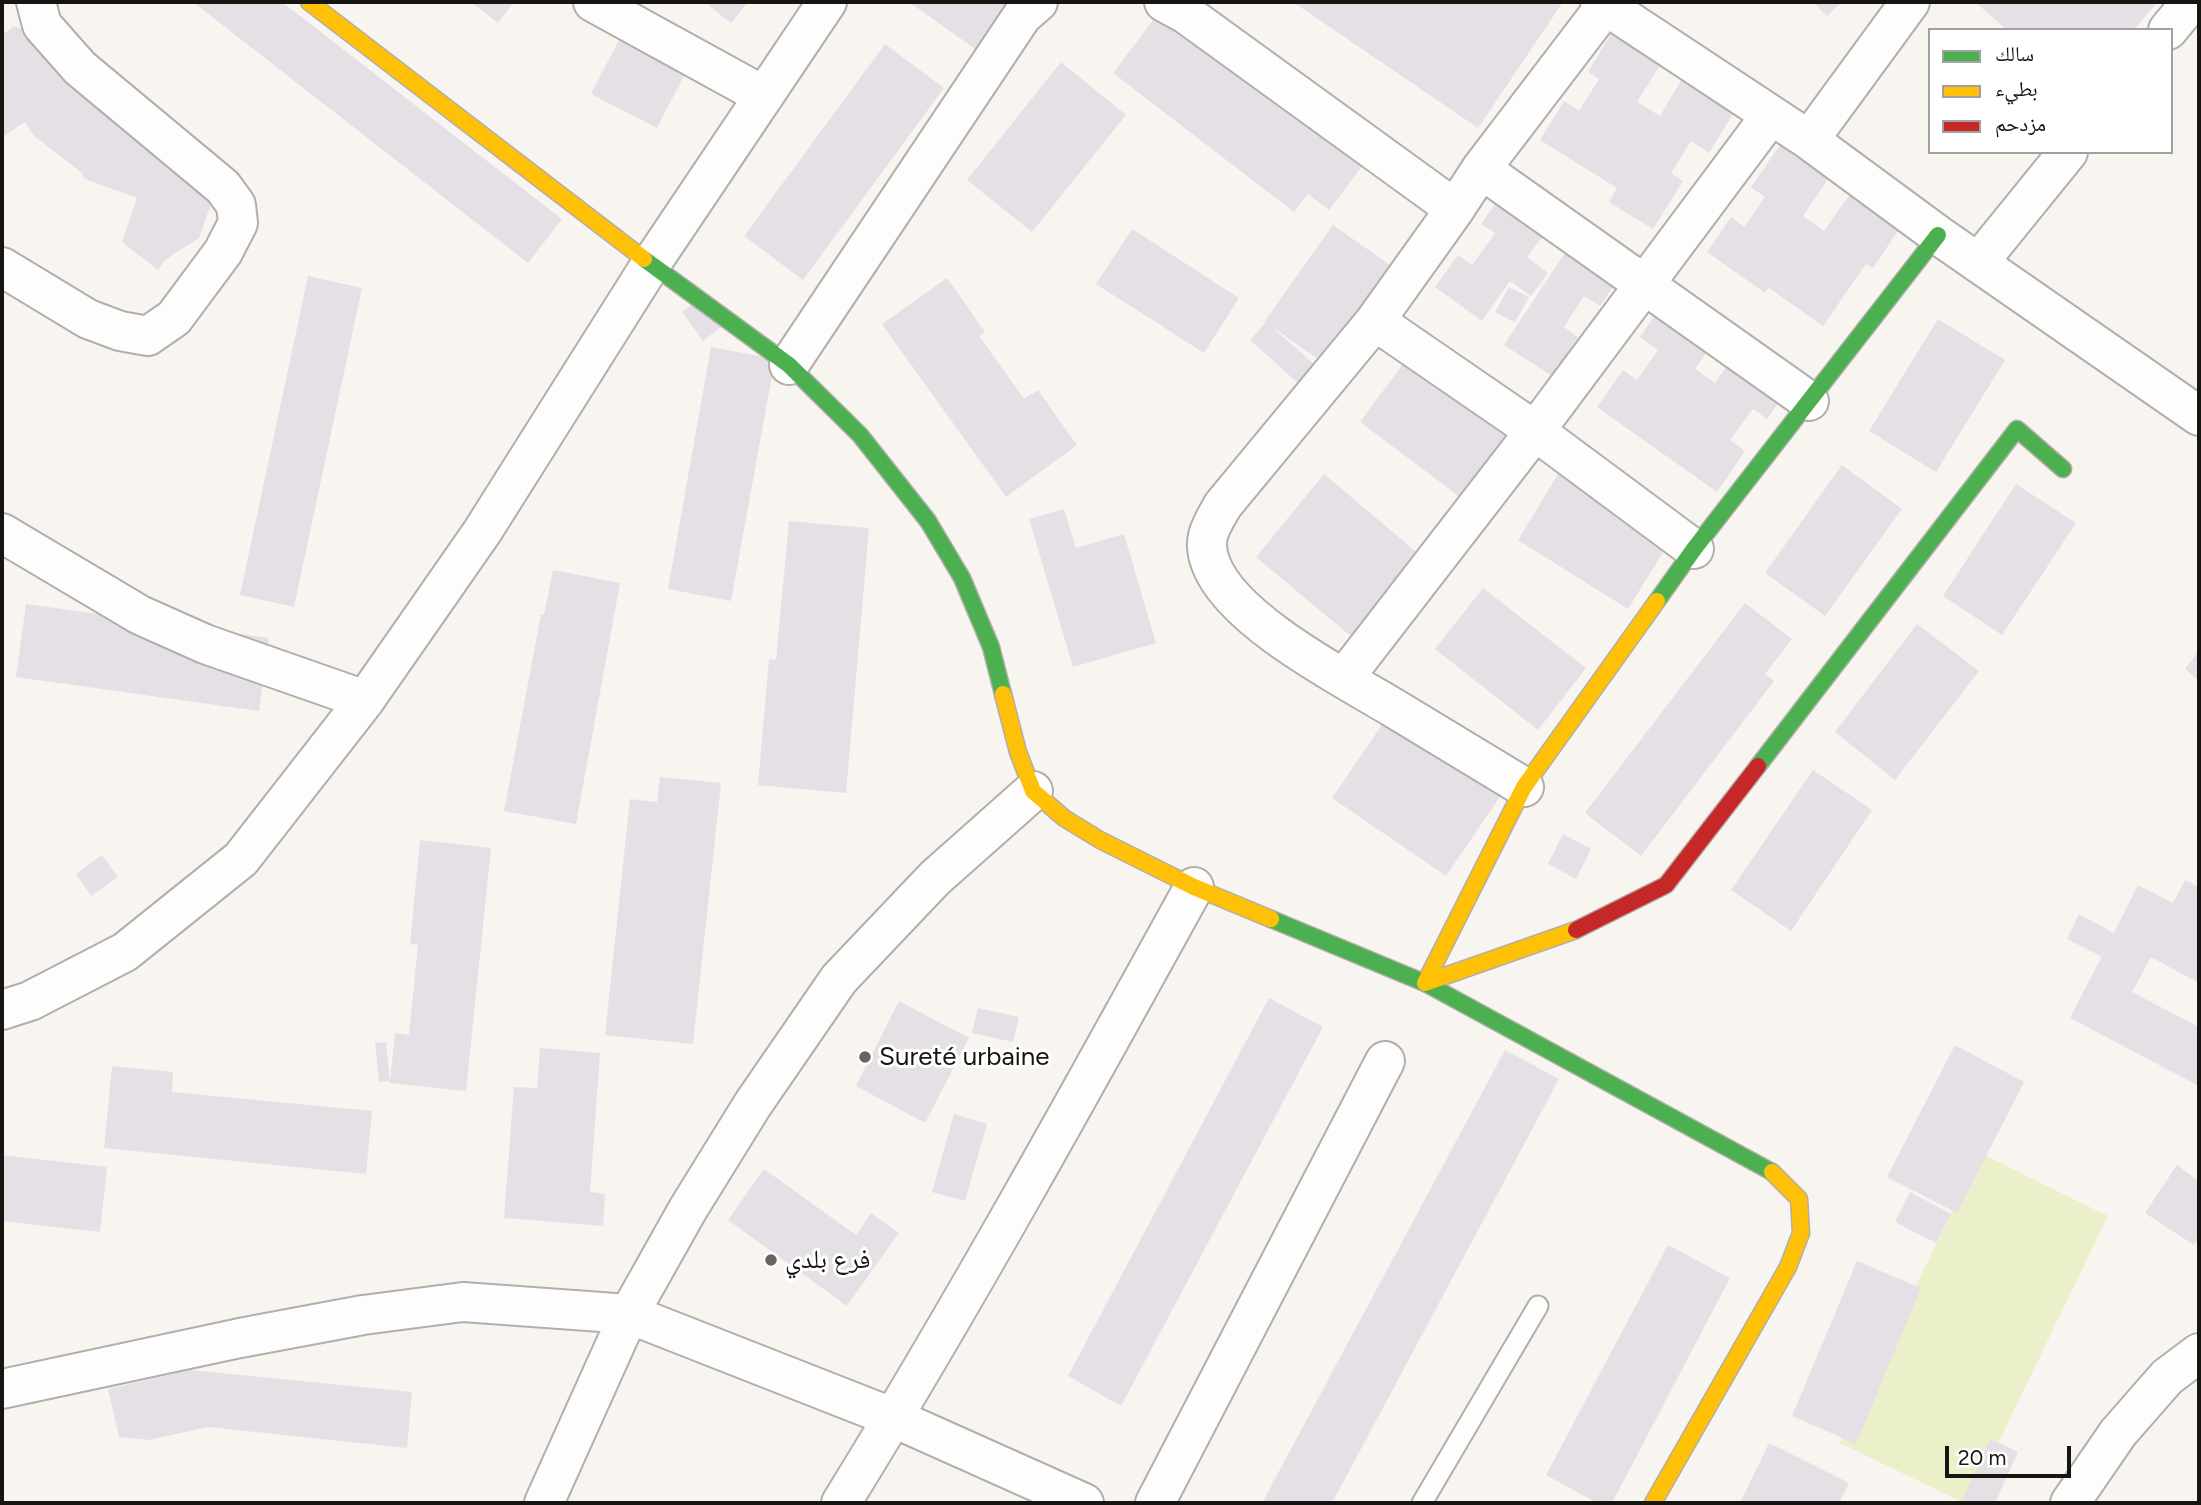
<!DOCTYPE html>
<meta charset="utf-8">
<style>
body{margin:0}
#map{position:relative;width:2201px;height:1505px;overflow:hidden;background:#f8f4f0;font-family:Figtree,"Noto Naskh Arabic",sans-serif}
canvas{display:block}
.frame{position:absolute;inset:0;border:4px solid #171512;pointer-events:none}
.legend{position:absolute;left:1928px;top:28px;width:245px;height:126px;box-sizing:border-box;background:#fff;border:2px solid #a2a1a0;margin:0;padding:9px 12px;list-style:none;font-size:21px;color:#171512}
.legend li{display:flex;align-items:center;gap:14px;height:35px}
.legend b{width:35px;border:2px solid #a2a1a0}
.scale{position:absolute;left:1945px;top:1446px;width:126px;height:32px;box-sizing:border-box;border:4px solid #171512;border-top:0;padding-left:9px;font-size:21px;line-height:24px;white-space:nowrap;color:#171512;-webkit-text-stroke:5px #fff;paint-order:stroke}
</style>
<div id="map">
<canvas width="2201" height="1505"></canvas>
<div class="frame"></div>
<ul class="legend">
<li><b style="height:9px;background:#4caf50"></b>سالك</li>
<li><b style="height:9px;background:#ffc107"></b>بطيء</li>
<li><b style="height:9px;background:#c62828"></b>مزدحم</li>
</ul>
<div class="scale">20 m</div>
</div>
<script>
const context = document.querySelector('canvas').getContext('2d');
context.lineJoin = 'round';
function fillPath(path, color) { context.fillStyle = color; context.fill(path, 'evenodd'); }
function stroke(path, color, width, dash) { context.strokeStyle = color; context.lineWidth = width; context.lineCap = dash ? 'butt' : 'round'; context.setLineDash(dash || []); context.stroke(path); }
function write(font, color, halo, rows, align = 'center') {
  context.font = font + ' Figtree,"Noto Naskh Arabic",sans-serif'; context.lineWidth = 6; context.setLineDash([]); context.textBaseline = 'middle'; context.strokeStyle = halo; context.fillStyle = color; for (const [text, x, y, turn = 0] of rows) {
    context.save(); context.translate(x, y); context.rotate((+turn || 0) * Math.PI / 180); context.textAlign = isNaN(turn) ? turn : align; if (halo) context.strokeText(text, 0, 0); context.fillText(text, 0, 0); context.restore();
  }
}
const green = new Path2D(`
 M1980,1153L2108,1216L1969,1503H1964L1840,1443Z`);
const building = new Path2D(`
 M193,2H282L562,219L528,263Z
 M471,2H514L498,23Z
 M704,2H748L731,23Z
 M909,2H1012L978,51Z
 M1167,2L1369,157L1329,210L1308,194L1294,212L1113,73Z
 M1293,2H1563L1478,128Z
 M1813,2H1842L1827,16Z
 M1975,2H2158L2133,30H2007Z
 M14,26L50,40L135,97L154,104L177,139L217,187L199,238L165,260L158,270L122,242L137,198L85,179L81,172L34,136L25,122L2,137V35Z
 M1613,31L1662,62L1637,102L1660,116L1682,79L1734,112L1709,153L1691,141L1671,173L1683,181L1653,229L1609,202L1617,188L1540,140L1564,101L1579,111L1599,79L1588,72Z
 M623,32L689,66L657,128L591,94Z
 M885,44L944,88L803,280L744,236Z
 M1061,62L1126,115L1032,232L967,180Z
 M1780,145L1828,179L1803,216L1824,231L1851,193L1900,228L1873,268L1866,264L1823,326L1769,288L1765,293L1707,252L1731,217L1744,227L1765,197L1751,187Z
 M1509,184L1556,218L1527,257L1548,273L1531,296L1510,281L1482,321L1435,287L1458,255L1472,265L1495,233L1481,224Z
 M1333,225L1390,265L1322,362L1271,326L1316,366L1300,385L1250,340L1266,322L1265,321Z
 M1132,229L1239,298L1204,353L1096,284Z
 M1578,233L1627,266L1600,306L1584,296L1564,327L1578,337L1552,376L1504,345Z
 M308,276L362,288L294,607L240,595Z
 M947,278L985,332L979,336L1024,399L1038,390L1077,445L1006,497L882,324Z
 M1509,287L1529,297L1515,322L1495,312Z
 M707,293L729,321L703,341L682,312Z
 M1668,297L1719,334L1695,369L1715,383L1742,345L1793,382L1767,419L1753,409L1730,440L1745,451L1717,492L1597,407L1623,370L1637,380L1658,350L1640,337Z
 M1938,319L2005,360L1936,472L1869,431Z
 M711,347L775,359L731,601L668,589Z
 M1406,360L1514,441L1468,503L1360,422Z
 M1842,465L1902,509L1825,616L1765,573Z
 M1560,471L1670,541L1628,609L1518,540Z
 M1324,474L1427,561L1359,643L1256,557Z
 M2016,484L2076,523L2002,635L1943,596Z
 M1064,509L1076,548L1124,534L1156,643L1073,667L1029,519Z
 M789,521L869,528L846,793L758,785L769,659L776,660Z
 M553,570L620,583L576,824L504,811L541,614L544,615Z
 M1483,588L1586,668L1538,730L1435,649Z
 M1745,603L1792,639L1765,674L1774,681L1641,856L1585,813Z
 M26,604L269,638L259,711L16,677Z
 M1917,624L1979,671L1895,780L1835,732Z
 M2199,651V681L2185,669Z
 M1392,710L1506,788L1446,876L1332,798Z
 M1813,770L1872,810L1791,931L1731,890Z
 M660,777L721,783L693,1044L605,1035L630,799L657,802Z
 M1563,834L1591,849L1576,879L1548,864Z
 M420,840L491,848L466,1091L390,1083V1081L379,1082L375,1043L386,1042L390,1081L395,1033L409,1035L418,945L410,944Z
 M102,855L118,877L91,896L76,874Z
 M2185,880L2199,887V983L2151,957L2132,992L2199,1027V1086L2070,1018L2106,948L2101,956L2067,939L2079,914L2114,933L2138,885L2173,903Z
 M1269,998L1323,1027L1121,1406L1068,1376Z
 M899,1001L969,1038L925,1123L856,1086Z
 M978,1008L1019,1017L1013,1042L972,1033Z
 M1955,1045L2024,1082L1957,1213L1887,1177Z
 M540,1048L600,1053L590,1192L605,1194L603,1226L504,1218L514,1087L537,1088Z
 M1505,1050L1559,1079L1332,1503H1262Z
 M112,1066L173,1072L172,1092L372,1111L366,1174L104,1148Z
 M954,1114L987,1124L965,1201L932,1192Z
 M2,1155L107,1167L100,1232L2,1221Z
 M2177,1165L2199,1181V1238L2194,1245L2145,1213Z
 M764,1169L856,1235L871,1213L899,1233L847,1306L728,1220Z
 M1910,1192L1951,1214L1936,1243L1895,1222Z
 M1668,1245L1730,1278L1612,1503H1597L1546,1475Z
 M1857,1261L1921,1288L1856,1444L1792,1416Z
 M190,1370L412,1392L407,1448L208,1427L149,1440L119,1437L108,1389Z
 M1990,1439L2018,1452L1995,1503H1966L1962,1501Z
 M1769,1443L1849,1483L1839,1503H1740Z`);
const lane = new Path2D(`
 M1422,1503L1538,1306`);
const street = new Path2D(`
 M593,2L764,96
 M1164,2L1186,14L1455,209
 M1600,2L1809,140L1938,235L2199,416
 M2168,30L2191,2
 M1809,140L1910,2
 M1481,169L1809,401
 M1978,263L2068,152
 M2,267L88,319L120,331L148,336L174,318L223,252L238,223L236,205L223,187L80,68L42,25L36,2
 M1375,321L1535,431L1694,549
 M789,365L1022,16L1038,2
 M2,533L140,615L205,644L365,700
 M1344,678L1535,431L1771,115
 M1524,787C1480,760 1436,734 1392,707C1340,676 1232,620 1211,564C1201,539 1211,526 1223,505L1375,321L1455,209L1481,169L1606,5
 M2,1010L30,1001L125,952L241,859L365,700L482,532L651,264L827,2
 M2,1389L240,1338L363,1315L463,1302L629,1314L894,1418L1084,1503
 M544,1503L629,1314L688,1209L753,1104L839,979L935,878L1033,791
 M841,1503C965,1302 1080,1094 1194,887
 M1155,1503L1385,1061
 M2070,1503L2118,1433L2167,1377L2199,1353`);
const fast = new Path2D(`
 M644,259L789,365L860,435L928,521L962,578L991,647L1003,694
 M1657,601L1694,549L1938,235
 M1758,766L2017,429L2063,469
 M1271,919L1425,983L1772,1172`);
const slow = new Path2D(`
 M309,2L644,259
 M1003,694L1018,752L1033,791L1064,818L1100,840L1194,887L1271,919
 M1576,930L1425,983L1524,787L1657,601
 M1653,1503L1788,1267L1801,1233L1799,1199L1772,1172`);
const jam = new Path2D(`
 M1576,930L1666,885L1758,766`);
const markers = [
 [865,1057,7,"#666360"],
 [771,1260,7,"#666360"]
];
const poiNames = [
 ["Sureté urbaine",879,1057],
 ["فرع بلدي",785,1260]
];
fillPath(green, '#ebf0ca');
fillPath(building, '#e5e0e6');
stroke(lane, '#b2afab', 23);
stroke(street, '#b2afab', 42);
stroke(fast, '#b2afab', 19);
stroke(slow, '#b2afab', 19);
stroke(jam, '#b2afab', 19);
stroke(lane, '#fefdfd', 19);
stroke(street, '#fefdfd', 38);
stroke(fast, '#4caf50', 16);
stroke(slow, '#ffc107', 16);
stroke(jam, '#c62828', 16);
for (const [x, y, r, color] of markers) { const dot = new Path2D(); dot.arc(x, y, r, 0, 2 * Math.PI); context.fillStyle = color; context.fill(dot); stroke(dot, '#fff', 2.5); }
write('26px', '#171512', '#fff', poiNames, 'left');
</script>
